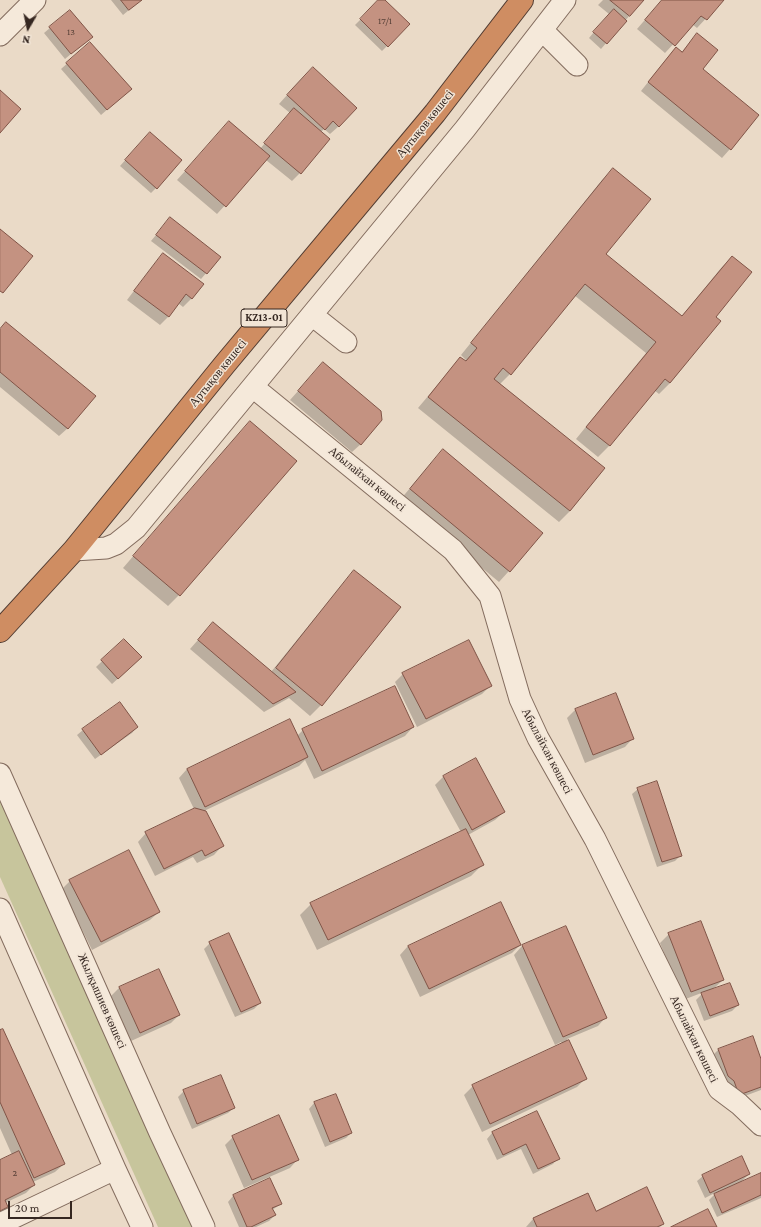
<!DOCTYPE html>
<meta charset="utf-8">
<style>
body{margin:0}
#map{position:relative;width:761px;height:1227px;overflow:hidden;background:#eadac7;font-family:"Crimson Pro",serif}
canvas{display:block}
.north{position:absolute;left:8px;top:8px;width:40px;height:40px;-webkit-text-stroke:3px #f2e5d6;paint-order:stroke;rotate:189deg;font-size:11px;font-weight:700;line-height:16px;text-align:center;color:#352721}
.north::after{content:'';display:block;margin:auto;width:14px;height:18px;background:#352721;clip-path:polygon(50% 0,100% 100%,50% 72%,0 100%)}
.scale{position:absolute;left:8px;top:1201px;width:64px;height:18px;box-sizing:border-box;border:2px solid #352721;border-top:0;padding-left:5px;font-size:12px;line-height:14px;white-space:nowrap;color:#352721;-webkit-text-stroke:3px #f2e5d6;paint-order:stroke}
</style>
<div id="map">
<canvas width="761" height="1227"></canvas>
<div class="north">N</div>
<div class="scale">20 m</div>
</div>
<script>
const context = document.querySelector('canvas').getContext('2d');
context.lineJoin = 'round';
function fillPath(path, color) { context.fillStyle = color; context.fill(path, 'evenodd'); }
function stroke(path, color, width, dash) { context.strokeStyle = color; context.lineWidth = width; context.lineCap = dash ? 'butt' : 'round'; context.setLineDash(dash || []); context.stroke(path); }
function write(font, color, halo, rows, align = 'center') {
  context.font = font + ' "Crimson Pro",serif'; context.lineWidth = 3; context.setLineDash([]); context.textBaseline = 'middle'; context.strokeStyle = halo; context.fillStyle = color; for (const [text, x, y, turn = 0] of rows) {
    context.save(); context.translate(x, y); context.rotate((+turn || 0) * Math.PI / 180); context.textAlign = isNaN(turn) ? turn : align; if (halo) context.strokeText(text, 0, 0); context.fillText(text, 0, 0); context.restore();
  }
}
const green = new Path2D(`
 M0,797L196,1227H158L0,877Z`);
const shadow = new Path2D(`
 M111,0H141L123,15Z
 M380,0H384L409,24L382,51L355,25Z
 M603,0H643L601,49L589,38L609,14L598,5Z
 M662,0H723L697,28L692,24L665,53L637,29Z
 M70,11L91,37L65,59L44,33Z
 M697,35L701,69L730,149L722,158L641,91L668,57L681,53Z
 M90,43L125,94L101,115L61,69Z
 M304,76L339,126L330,134L324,129L321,132L300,173L292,181L266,160L217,214L177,180L229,122L260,149L290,113L279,104Z
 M144,139L156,188L151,193L120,166Z
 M613,169L604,255L681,317L721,268L732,257L714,317L720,321L670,383L659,394L654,390L609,446L598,457L576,439L646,353L574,295L510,374L500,384L604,468L570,511L559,522L418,408L450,370L461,359L465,362L466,360L461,355L602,180Z
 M170,218L220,257L201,279L151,241Z
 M163,254L192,298L183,307L178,303L168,317L160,325L127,300L155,263Z
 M0,329L68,428L59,436L0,387Z
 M323,363L361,444L352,452L290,400Z
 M239,433L295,461L179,595L168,606L123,568Z
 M443,451L509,571L499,582L400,500L432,462Z
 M355,571L321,705L310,716L289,698L264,712L190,649L213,623L271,672L344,582Z
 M124,640L135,663L112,684L96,667Z
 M403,674L491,685L482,694L417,727L395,682Z
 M575,710L633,738L625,747L585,763L567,718Z
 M137,727L132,733L95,759L77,735L83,730Z
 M413,727L405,736L314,779L305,760L299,766L204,811L222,846L214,855L197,863L193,857L155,876L138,842L146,833L194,809L179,778L187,769L297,736L303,730Z
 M443,777L504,812L495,820L468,835L482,865L471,876L317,950L300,915L311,904L461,832L435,785Z
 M638,789L681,855L675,861L657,867L632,794Z
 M70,881L159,912L150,920L92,950L62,889Z
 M566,927L606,1017L598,1026L567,1039L586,1078L577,1087L482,1132L464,1095L473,1086L562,1044L561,1042L555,1045L514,955L522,946Z
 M669,934L723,980L712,990L738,1005L732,1011L704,1021L696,1000L704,992L683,1000L660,943Z
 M210,943L260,1003L254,1009L235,1017L204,949Z
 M520,945L512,953L420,997L400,955L408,946Z
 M158,970L179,1015L171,1023L131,1041L111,996L119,988Z
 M0,1031L64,1164L55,1172L33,1182L34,1185L26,1193L5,1203L7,1207L0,1214V1161L12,1155L0,1128Z
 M718,1050L761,1062V1090L734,1100L713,1055Z
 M184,1091L234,1108L228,1113L192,1129L178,1097Z
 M335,1095L351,1133L346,1138L325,1147L309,1109L314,1103Z
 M536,1112L558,1158L553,1164L533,1174L521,1149L497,1160L487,1139L492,1133Z
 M233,1137L298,1159L290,1168L244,1188L225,1145Z
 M749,1174L740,1183L761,1174V1198L717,1217L709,1200L717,1192L705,1198L697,1181L703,1176Z
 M270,1179L281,1204L272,1210L275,1215L269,1221L256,1227H239L228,1202L233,1196Z
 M587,1194L596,1212L663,1224L660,1227H526L533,1219Z`);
const building = new Path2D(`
 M121,0H142L129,10Z
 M378,0H385L410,24L388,47L360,19Z
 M610,0H644L630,16Z
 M662,0H724L707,20L701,16L675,46L645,20Z
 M614,9L627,21L607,44L593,32Z
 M70,10L93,37L71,54L49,27Z
 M697,33L718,50L703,69L759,115L731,150L648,82L676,47L682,52Z
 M90,42L132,89L107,110L66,63Z
 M313,67L357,108L339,127L333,121L325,130L287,95Z
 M0,90L21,109L0,133Z
 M294,108L330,139L301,174L264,143Z
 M229,121L270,156L226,207L185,171Z
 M150,132L182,160L157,189L125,160Z
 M613,168L651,199L606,254L682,316L732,256L752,272L716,317L721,321L670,383L665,379L610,446L586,427L656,342L585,284L511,375L503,368L494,379L605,468L570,511L428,397L460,357L466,361L477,348L471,343Z
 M170,217L221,257L207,274L156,235Z
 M0,229L33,256L3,293L0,291Z
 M163,253L204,284L192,299L186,294L169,317L134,291Z
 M6,322L96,396L68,429L0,372V329Z
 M323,362L381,411L382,420L361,445L298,391Z
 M250,421L297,461L180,596L133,556Z
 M443,449L543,533L510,572L410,489Z
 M354,570L401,607L322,706L276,668Z
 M213,622L296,692L273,704L198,640Z
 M124,639L142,657L118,679L101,660Z
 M469,640L492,686L426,719L402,673Z
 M395,686L414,727L322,771L302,729Z
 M616,693L634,739L593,755L575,709Z
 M120,702L138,727L101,755L82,729Z
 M290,719L308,757L205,807L187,769Z
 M476,758L505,812L472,830L443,776Z
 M657,781L682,856L662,862L637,788Z
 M195,808L206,811L224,846L205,856L202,850L164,869L145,832Z
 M466,829L484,865L328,940L310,903Z
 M129,850L160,912L101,942L69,880Z
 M501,902L521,945L429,989L408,946Z
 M701,921L724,980L691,992L668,933Z
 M566,926L607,1018L563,1037L522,945Z
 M229,933L261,1003L241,1012L209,942Z
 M159,969L180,1015L140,1033L119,987Z
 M730,983L739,1005L710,1016L701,993Z
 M3,1029L65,1164L34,1178L0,1102V1030Z
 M753,1036L761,1059V1087L739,1095L734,1081L728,1076L718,1049Z
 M569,1040L587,1079L490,1124L472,1085Z
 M221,1075L235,1108L197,1124L183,1090Z
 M336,1094L352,1133L330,1142L314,1102Z
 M537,1111L560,1159L538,1169L526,1144L503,1155L492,1132Z
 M279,1115L299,1160L252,1180L232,1136Z
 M19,1151L35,1185L5,1200L8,1207L0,1211V1160Z
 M742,1156L750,1174L710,1193L702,1175Z
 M761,1173V1195L722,1213L714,1194Z
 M270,1178L282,1204L272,1208L276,1215L251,1227H247L233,1195Z
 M647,1187L664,1224L657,1227H537L533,1218L588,1193L596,1211Z
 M708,1209L717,1227H671Z`);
const street = new Path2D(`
 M542,30L577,65
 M0,35L35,0
 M312,315L346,342
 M253,387L453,550L490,596L520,699L538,738L595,839L719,1089L739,1104L761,1125
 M74,550L106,548L116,544L136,528L465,129L565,0
 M0,774L160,1133L204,1227
 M0,909L115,1169L142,1227
 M0,1224L115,1169`);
const highway = new Path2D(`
 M0,631L74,550L225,364L435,113L522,0`);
const numberNames = [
 ["17/1",385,21],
 ["13",71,32],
 ["2",15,1173]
];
const shields = [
 [264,318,46]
];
const shieldNames = [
 ["KZ13-01",264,318]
];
const streetNames = [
 ["Артықов көшесі",425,124,-51],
 ["Артықов көшесі",218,373,-51],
 ["Абылайхан көшесі",367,479,39],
 ["Абылайхан көшесі",547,751,62],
 ["Жылқышиев көшесі",102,1001,66],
 ["Абылайхан көшесі",694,1039,64]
];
fillPath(green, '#c7c59c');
fillPath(shadow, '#0003');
fillPath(building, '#c49281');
stroke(building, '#805447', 1);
stroke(street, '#836c5e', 23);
stroke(highway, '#523c32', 24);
stroke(street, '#f5e9da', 21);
stroke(highway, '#cf8d62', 22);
write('10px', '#594239', null, numberNames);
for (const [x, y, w] of shields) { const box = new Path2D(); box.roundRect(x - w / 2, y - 9, w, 18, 3); context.fillStyle = '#f2e5d6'; context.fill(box); stroke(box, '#352721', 1); }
write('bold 11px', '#352721', null, shieldNames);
write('12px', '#352721', '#f2e5d6', streetNames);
</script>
